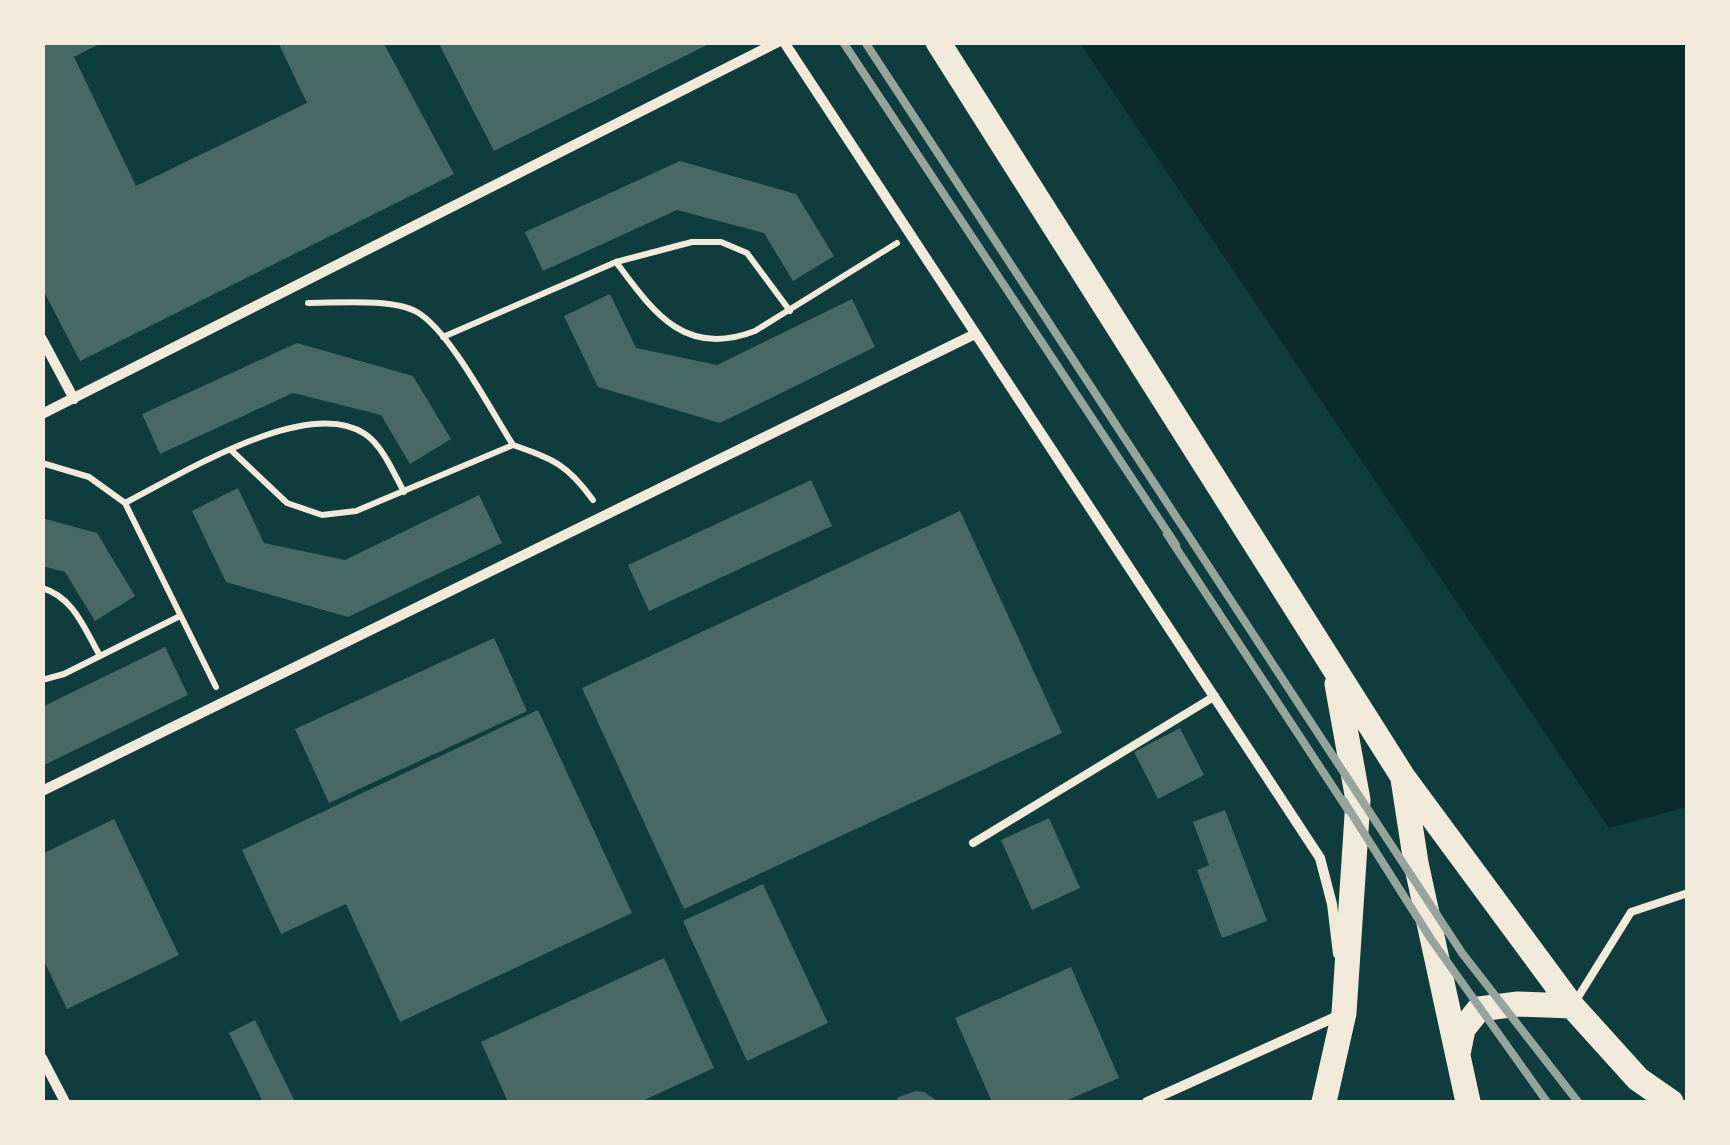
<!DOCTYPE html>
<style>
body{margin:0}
#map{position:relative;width:1730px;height:1145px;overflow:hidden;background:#0f3d3e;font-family:Cabin,sans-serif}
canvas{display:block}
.frame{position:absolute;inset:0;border:45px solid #f1e9da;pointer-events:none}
</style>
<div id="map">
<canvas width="1730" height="1145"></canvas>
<div class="frame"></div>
</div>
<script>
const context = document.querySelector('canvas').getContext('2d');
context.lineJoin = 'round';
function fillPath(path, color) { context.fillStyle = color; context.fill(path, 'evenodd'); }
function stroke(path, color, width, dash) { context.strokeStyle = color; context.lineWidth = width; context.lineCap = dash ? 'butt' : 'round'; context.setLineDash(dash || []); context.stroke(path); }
const water = new Path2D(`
 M1080,43H1687V807L1609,828Z`);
const building = new Path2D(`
 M42,42H103L74,57L136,186L307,103L278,42H383L454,174L80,361L42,288Z
 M438,42H713L494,151Z
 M680,161L796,194L834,256L793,281L764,233L677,210L543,271L525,232Z
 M610,294L636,348L717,365L852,299L875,347L720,423L598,387L564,316Z
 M297,343L413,376L451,439L410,464L381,415L293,393L160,454L142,414Z
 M811,480L832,526L649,611L628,565Z
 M238,488L264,543L345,560L479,495L502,543L348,617L226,582L192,511Z
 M960,511L1062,733L684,909L582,688Z
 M42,518L97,533L135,596L95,621L65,572L42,566Z
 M494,638L527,711L329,803L295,729Z
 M165,647L188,695L42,766V707Z
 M538,710L632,913L400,1022L346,904L281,934L242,850Z
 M1180,728L1204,775L1158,799L1134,752Z
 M1225,810L1267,921L1222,938L1197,870L1209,865L1193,822Z
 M1049,818L1080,888L1032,910L1001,840Z
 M114,819L179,955L67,1009L42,957V854Z
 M763,884L828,1023L747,1061L683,921Z
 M664,958L714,1068L640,1102H508L481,1042Z
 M1071,967L1119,1078L1063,1102H992L955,1018Z
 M255,1020L295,1102H263L229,1033Z
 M915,1091L924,1092L938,1102H895L899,1097Z`);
const path = new Path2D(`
 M616,262C654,313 685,358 755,331L897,243
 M308,303C337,303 392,298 417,312C450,331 491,411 513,445
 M443,337L616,262L692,242H721L747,253L790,311
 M231,450L287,503L322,515L356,511L513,445C553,459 567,464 593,500
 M42,463L89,477L125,503L216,687
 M125,503C180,475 307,395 365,434C383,446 394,474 404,492
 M42,588C74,597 85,630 100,656
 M42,680L64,674L180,616`);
const service = new Path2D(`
 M973,843L1215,696
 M1575,1002L1631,912L1688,893`);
const minor = new Path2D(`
 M784,42L1320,858L1332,904L1338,954
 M42,339L74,399
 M42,414L778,42
 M42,791L975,334
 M42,1058L65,1102
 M1147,1102L1342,1014`);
const primary = new Path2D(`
 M938,42L1403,777L1572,1006L1638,1079L1671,1102
 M1403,779L1416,863L1468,1102
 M1458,1054L1463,1029L1479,1009L1518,1004L1572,1006
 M1324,1102L1344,1013L1358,800L1337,684`);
const rail = new Path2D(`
 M843,42L1176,545
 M865,42L1462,953L1578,1102
 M1167,534L1348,810
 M1343,800L1431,939L1547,1102`);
fillPath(water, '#0a2a2b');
fillPath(building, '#486865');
stroke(path, '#f1e9da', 6);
stroke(service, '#f1e9da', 8);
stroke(minor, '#f1e9da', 10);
stroke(primary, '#f1e9da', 25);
stroke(rail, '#97a49c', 8);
</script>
